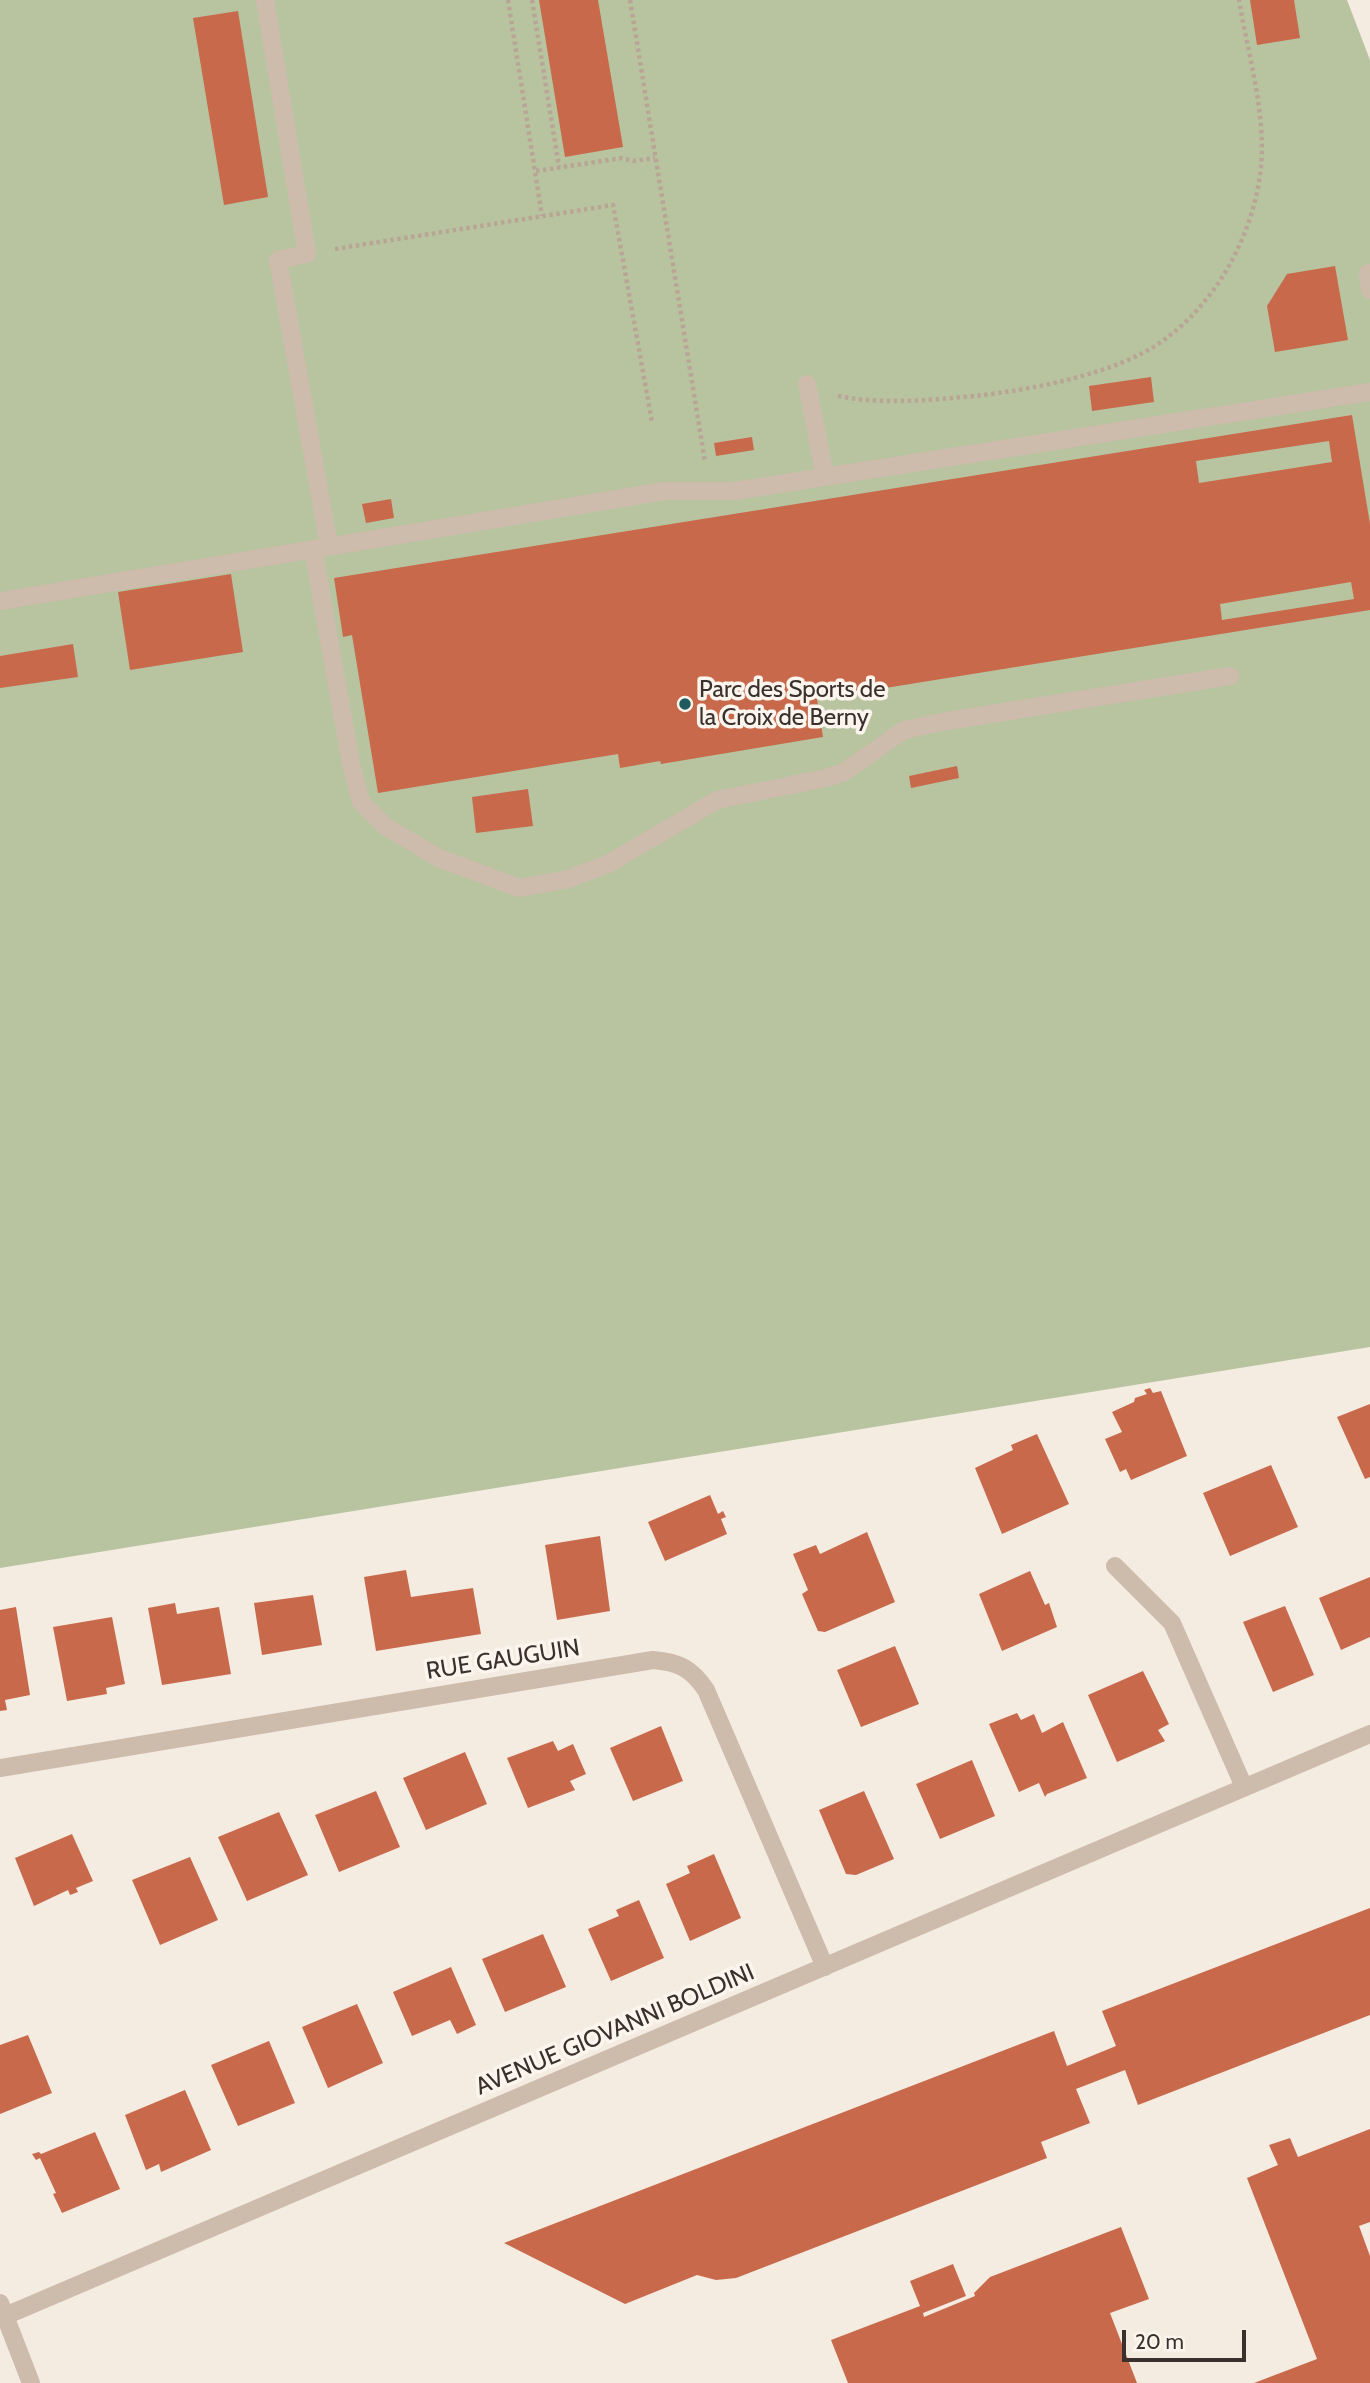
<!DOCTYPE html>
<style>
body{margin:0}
#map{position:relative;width:1370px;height:2383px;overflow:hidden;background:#f4ebe1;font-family:Cabin,sans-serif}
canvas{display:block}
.scale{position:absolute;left:1122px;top:2330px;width:124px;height:32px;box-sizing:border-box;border:4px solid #3b302b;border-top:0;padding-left:9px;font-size:21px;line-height:24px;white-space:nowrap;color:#3b302b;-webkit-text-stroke:5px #fbf5ee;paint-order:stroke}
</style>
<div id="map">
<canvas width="1370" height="2383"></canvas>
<div class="scale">20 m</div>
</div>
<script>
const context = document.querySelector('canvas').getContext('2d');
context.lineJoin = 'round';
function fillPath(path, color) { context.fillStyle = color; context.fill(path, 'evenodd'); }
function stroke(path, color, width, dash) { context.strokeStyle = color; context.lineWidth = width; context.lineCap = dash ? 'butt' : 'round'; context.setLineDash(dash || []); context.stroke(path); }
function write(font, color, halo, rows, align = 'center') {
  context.font = font + ' Cabin,sans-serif'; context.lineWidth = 7; context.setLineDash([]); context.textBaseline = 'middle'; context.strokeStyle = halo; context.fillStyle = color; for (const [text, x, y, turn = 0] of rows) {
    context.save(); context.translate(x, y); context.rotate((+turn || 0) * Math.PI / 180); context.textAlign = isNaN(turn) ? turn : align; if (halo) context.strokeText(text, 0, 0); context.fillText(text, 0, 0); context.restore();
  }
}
const green = new Path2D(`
 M0,0H1347L1370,60V1347L0,1568Z`);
const building = new Path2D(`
 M539,0H598L623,147L565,157Z
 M1250,0H1294L1300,38L1257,45Z
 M238,11L268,197L224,205L193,18Z
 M1335,266L1348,340L1275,352L1267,306L1287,274Z
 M1151,377L1154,402L1092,411L1089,386Z
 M1352,415L1370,524V610L817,699L823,737L661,764L660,761L620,768L618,754L378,793L352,635L343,637L334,578ZM1329,441L1332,462L1199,483L1196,461ZM1351,582L1354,599L1222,620L1220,604Z
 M752,437L754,450L716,456L714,443Z
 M391,499L394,518L366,523L362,504Z
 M231,574L243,652L130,670L118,592Z
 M73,644L78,677L0,688V656Z
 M957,766L959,778L911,788L909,776Z
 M528,789L533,826L476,833L472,797Z
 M1150,1388L1153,1393L1161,1391L1187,1456L1131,1480L1126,1469L1120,1472L1105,1439L1122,1432L1112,1412L1134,1402L1135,1398L1147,1394L1144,1390Z
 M1370,1404V1477L1365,1479L1337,1417Z
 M1037,1434L1069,1504L1002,1534L975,1468L1013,1450L1011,1445Z
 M1271,1465L1298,1527L1230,1556L1203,1493Z
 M710,1495L718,1514L723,1511L726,1517L721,1519L727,1534L665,1561L648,1522Z
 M867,1532L895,1602L825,1632L818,1631L802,1594L808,1590L793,1554L816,1545L820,1554Z
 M600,1536L610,1611L557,1620L545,1545Z
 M406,1570L411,1597L473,1588L481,1634L376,1651L364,1577Z
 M1030,1571L1045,1605L1049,1603L1057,1627L1002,1651L979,1594Z
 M1370,1577V1637L1341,1650L1319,1598Z
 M313,1595L322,1645L262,1655L254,1603Z
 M175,1603L177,1614L219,1607L231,1674L162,1685L148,1608Z
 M1285,1606L1314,1675L1273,1692L1243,1622Z
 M16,1607L30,1695L5,1700L7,1710L0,1711V1610Z
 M112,1617L125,1684L106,1688L107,1694L67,1701L53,1627Z
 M895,1646L919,1704L861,1727L837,1670Z
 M1143,1671L1169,1724L1158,1730L1165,1741L1117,1762L1088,1695Z
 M1017,1713L1021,1720L1034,1714L1042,1733L1063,1722L1087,1778L1047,1794L1045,1797L1039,1783L1019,1792L989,1724Z
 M661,1726L683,1781L633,1801L610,1748Z
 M553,1741L558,1751L573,1744L586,1774L570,1781L575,1790L528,1808L507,1758Z
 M465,1752L487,1804L426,1830L403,1778Z
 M972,1760L995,1816L940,1839L916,1784Z
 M376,1791L400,1847L339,1872L315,1815Z
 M864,1791L894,1859L856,1875L846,1874L819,1810Z
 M279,1812L308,1875L247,1901L218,1837Z
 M72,1834L93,1881L76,1888L78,1892L70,1895L68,1890L34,1906L15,1858Z
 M714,1854L741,1918L690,1941L666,1884L690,1873L687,1866Z
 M190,1857L218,1920L160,1945L132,1880Z
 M639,1900L664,1958L611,1981L588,1929L619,1916L616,1910Z
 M1370,1908V2015L1138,2105L1125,2070L1076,2089L1090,2123L1041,2142L1047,2158L736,2278L716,2280L697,2275L625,2304L504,2243L1054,2031L1067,2066L1116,2046L1102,2011Z
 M543,1934L566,1987L505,2012L482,1959Z
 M451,1967L476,2025L457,2034L450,2020L412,2036L393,1992Z
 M357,2004L383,2063L328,2088L302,2027Z
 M28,2035L52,2093L0,2114V2045Z
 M269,2041L295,2103L238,2126L211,2065Z
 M185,2090L211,2150L161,2172L159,2164L146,2170L125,2115Z
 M1370,2129V2222L1359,2226L1370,2256V2383H1254L1317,2359L1247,2178L1278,2165L1269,2145L1290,2138L1298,2157Z
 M95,2132L120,2189L62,2213L53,2194L56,2193L40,2158L36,2160L32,2154L39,2152L41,2154Z
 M1121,2227L1149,2299L1110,2313L1137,2383H848L831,2340L920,2306L910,2281L953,2264L966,2296L923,2313L924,2317L975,2296L974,2293L990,2277Z`);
const path = new Path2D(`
 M508,0L542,216
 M532,0L559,167
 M630,0L705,462
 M536,171L622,158L633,161L655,158
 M335,249L613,205L652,422
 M838,396C884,405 929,400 975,396C1030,390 1116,374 1161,342C1217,303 1254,234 1261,167C1266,113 1248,54 1239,0`);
const lane = new Path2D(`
 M265,0L307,254L278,260L329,546
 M1368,273L1370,290
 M807,384L825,477
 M313,549L351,764L361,802L385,826L439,858L519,888L568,879L608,864L717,800L826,778L844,772L904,730L947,721L1230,676
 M0,601L665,491H734L1370,392`);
const street = new Path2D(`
 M1115,1566L1172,1623L1244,1787
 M0,1768L653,1660C679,1662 692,1669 706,1690L825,1967
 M0,2303L31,2383
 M5,2316L1370,1734`);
const markers = [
 [685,704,7,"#1f5a5e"]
];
const poiNames = [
 ["Parc des Sports de",699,690],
 ["la Croix de Berny",699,718]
];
const streetNames = [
 ["RUE GAUGUIN",503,1660,-9],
 ["AVENUE GIOVANNI BOLDINI",615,2030,-23]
];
fillPath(green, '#b8c4a0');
fillPath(building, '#c8694b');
stroke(path, '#b9a596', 4.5, [3.5, 3.5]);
stroke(lane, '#cdbbac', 18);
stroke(street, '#cdbbac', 18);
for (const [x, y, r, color] of markers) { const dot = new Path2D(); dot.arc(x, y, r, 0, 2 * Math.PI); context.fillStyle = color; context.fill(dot); stroke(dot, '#fbf5ee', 2.5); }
write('24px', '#3b302b', '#fbf5ee', poiNames, 'left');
write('24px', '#3b302b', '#fbf5ee', streetNames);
</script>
